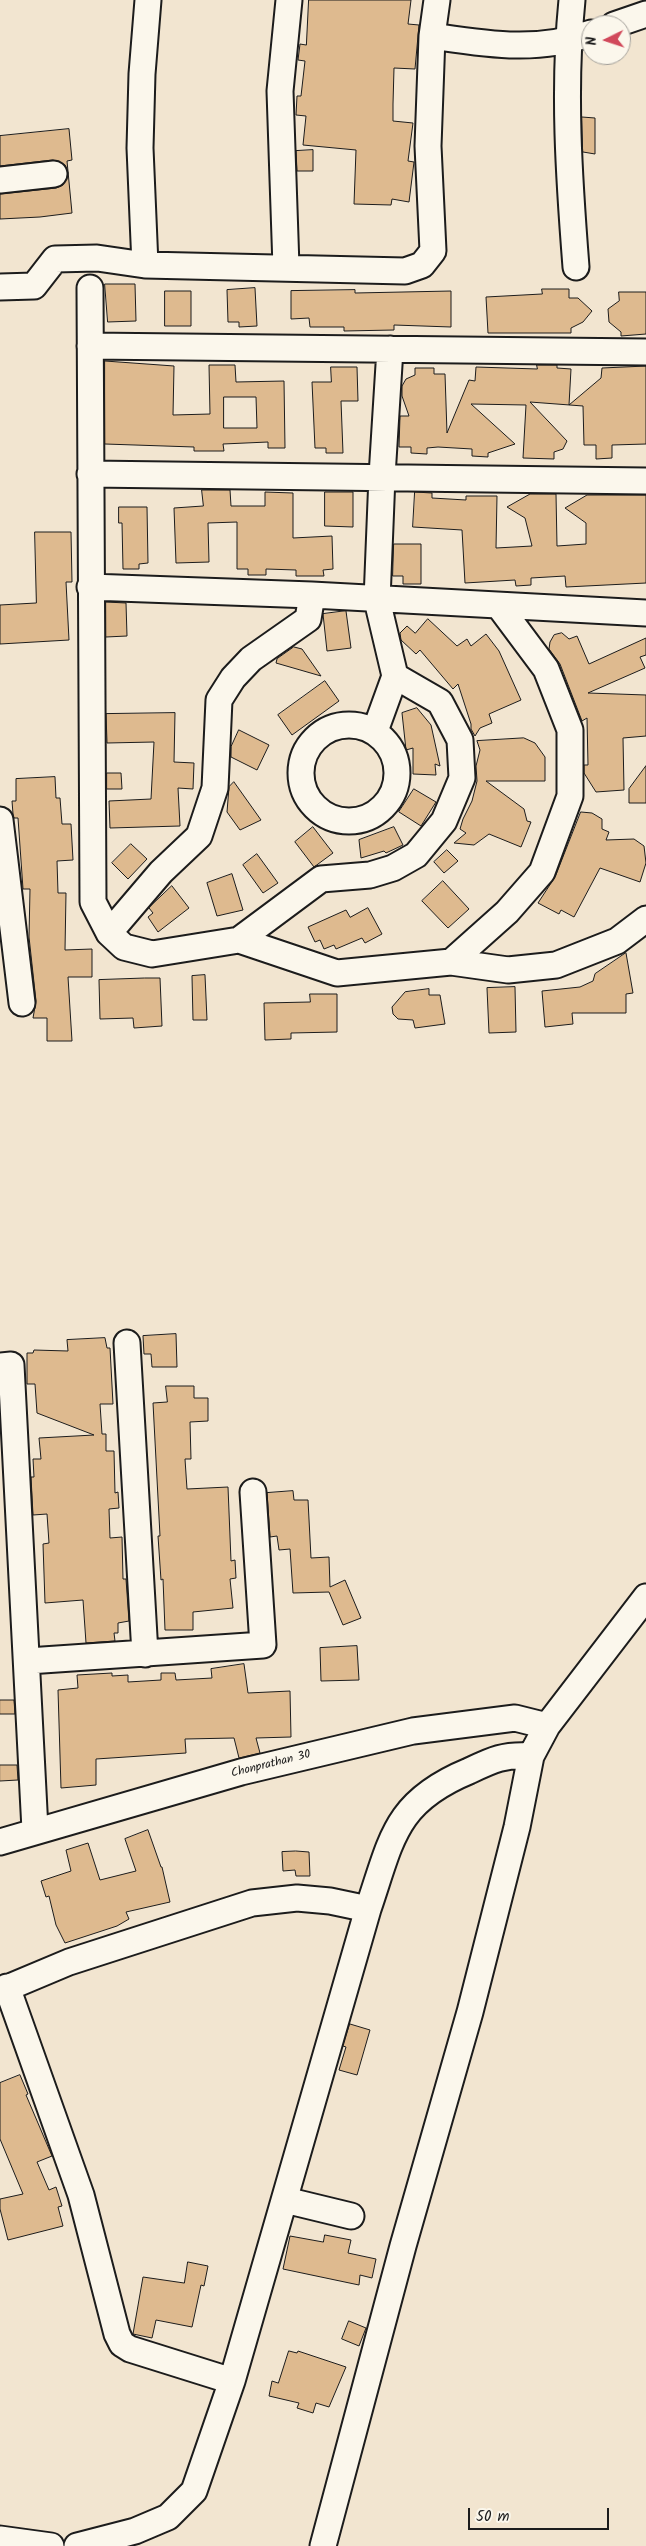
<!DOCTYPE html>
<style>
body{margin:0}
#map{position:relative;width:646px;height:2546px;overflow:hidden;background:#f2e5d0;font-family:Kalam,sans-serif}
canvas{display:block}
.north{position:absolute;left:581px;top:15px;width:50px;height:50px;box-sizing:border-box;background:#fbf7ec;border:1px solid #a29f99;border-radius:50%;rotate:266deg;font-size:14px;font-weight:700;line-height:20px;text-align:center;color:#1c1c1c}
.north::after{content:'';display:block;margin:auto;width:18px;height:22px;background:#d1495b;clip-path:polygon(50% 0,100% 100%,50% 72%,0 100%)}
.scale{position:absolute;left:468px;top:2508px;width:141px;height:22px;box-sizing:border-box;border:2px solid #1c1c1c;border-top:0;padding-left:6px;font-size:15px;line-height:18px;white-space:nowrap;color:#1c1c1c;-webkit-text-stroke:4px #fbf7ec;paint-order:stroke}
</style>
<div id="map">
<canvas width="646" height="2546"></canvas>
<div class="north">N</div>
<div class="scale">50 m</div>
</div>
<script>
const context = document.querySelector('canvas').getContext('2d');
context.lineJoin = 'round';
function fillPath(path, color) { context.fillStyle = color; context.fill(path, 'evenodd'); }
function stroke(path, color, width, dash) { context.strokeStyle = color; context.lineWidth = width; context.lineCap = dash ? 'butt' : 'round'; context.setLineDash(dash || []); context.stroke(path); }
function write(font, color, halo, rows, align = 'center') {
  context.font = font + ' Kalam,sans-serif'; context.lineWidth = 4; context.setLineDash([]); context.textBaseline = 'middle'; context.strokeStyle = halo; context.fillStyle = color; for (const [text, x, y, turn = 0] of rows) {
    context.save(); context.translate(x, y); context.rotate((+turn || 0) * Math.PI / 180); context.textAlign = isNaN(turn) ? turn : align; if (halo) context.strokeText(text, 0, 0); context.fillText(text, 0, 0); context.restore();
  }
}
const building = new Path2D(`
 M309,0H411L408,24L419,25L415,69L394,68L393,104V121L413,123L408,161L414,162L409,202L392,199L391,205L354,204L356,150L303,145L306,116L296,115L297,96H301L305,61L298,60L300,44L306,45Z
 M582,117L595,118V154L583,152Z
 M69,129L72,160L67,161L72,213L40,217L0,219V194L56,188L63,185L68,173L65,165L53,160L0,166V136Z
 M313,150V171H297L296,151Z
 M105,284H135L136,321L108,322Z
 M255,288L257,326L239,327V322H228L227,290Z
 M542,289H569V298H578L592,311L583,322L571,328V333H488L486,297L542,294Z
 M355,290V293L451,291V327L394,325V330L344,331V327H310L309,318L291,319V291Z
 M165,291H191V326H165Z
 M619,292H646V334L621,336V332L609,322L608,309L619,301Z
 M105,361L174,366L173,415L210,414L209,365H235L236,382L284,381L285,448H268V442L223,444L224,451H194V447L105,444ZM224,397H256L257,428H224Z
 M537,365H557V368L571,369L569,405L601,378L602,368L646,366V444L612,445V458L596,459V445H584L583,406L530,402L567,441L563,449L554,452V459L523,458L526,405L471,404L515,444L488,453V457L472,456V449L438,447L427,448V454L411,453V447H399L400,416H409L402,396V386L406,379L415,375V368H434V374H445L447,433L469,380L475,381L476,367L537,369Z
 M331,367H357L358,401H341L343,453H326V448H315L312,382H331Z
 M202,490H230L231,506H265V492L293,493V538L332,536L333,569L323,570L324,576H296V570L266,569V575H248V569H237V522L208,523L209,562L176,563L174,508L203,506Z
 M325,492H353V527L325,526Z
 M415,492L432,493V498L466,500V496H497L496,548L532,546L525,518L507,507L530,494H556L557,546L586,544V523L565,508L587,495H646V583L566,587L565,576L531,578V585L516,586L515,580L465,583L462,530L413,527Z
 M119,507H147L148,563L139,564V569H123L122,523H119Z
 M35,532H71L72,582H66L69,640L0,644V605L36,603Z
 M394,544H421V584H403V576H393Z
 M106,602L126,603L127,636L106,637Z
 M346,611L351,648L327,651L323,614Z
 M428,619L457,646L467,639L471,646L486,634L499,651L521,700L489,714L492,723L480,728L475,736L471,729V724L458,684L453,689L420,650L416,654L401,640L400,633L407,626L415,633Z
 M562,633L569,639L577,636L589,664L646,638V655L640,657L645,668L588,693L646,695V736L623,738L624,790L596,792L584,773V765H588L587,718L582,721L560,664L549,649L550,642L554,635Z
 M294,647L302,649L321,676L276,663L277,659Z
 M325,681L339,701L292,735L278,715Z
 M417,708L431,725L440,766L435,764L436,775L413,774V748L406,750L402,713Z
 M175,713L174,762L194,763L193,789L178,788L180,826L110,828L109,801L151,799L154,742L107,743L106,714Z
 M239,730L269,745L257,770L231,757V747Z
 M524,738L535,743L545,757V781H486L524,809L527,821L531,822L521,847L489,834L474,845L454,843L466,833L460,829L463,819L472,801L477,781L476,766L480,750L477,741Z
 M646,766V803H629V789Z
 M107,773H121L122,789H107Z
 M55,777L56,798H60L62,824H71L73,860L57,861L58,893H66L65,950L92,949V977H68L72,1041H47V1018H33L36,1001L29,937L30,889H23L18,818H14L13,814L12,801H16V779Z
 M234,782L261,820L240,830L227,812L229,787Z
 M414,789L436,802L421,826L399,812Z
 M581,812L592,813L602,819V829L609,832L606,840L634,839L644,846L646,863L640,882L600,868L574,917L561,910L559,914L538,903L555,877Z
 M313,827L333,853L314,867L295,842Z
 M394,827L403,845L386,853L384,851L361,858L359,840Z
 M131,844L147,859L128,879L112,863Z
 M447,850L458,861L444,873L434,862Z
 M257,854L278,883L263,893L243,865Z
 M232,874L243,910L217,916L207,883Z
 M443,881L469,909L448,928L422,901Z
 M172,886L189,908L158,932L148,917L153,913L149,908Z
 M368,908L382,934L365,943L362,938L336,949L334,945L324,949L320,940L315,942L308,927L346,910L350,917Z
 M626,953L633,993L626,994V1013H572L573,1024L545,1027L542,991L580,987L593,981L595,974Z
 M205,975L207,1020H193L192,976Z
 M145,978H160L162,1026L134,1028L133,1018L100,1019L99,980Z
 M515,987L516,1032L489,1033L487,988Z
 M429,989V995H440L445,1024L415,1028L413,1020L398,1019L393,1014L392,1007L405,992Z
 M310,994H337V1032L291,1033V1039L265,1040L264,1003L310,1002Z
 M176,1334L177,1367H152L151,1354H144L143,1336Z
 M105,1338L107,1348H110L113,1404H100L102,1434H106V1451H114L115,1493L118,1492L119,1508L109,1509L110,1538L122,1537L123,1579H126L129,1621L118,1623V1633H114L115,1641L86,1643L83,1600L45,1603L43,1544L49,1543L47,1514L33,1515L31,1477H34L33,1459H41L39,1438L94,1435L37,1413L35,1384H27V1353H33L34,1350L68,1351L67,1340Z
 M166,1386H194V1398H208V1421L190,1422L191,1459H185L187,1489L228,1487L231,1561L235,1560L236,1578L230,1579L233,1608L193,1612V1630H165L163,1579L161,1580L158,1536H160L153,1403L167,1402Z
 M293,1491L294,1500H308L311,1558L329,1557L330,1587L345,1580L361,1618L343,1625L329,1592L293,1593L290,1549L279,1550L277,1536L270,1537L267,1493Z
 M357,1646L359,1680L321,1681L320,1648Z
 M244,1664L248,1693L290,1691L291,1737L256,1738L260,1753L239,1758L234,1738L185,1739L186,1753L96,1759V1785L61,1788L58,1690L78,1688L77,1675L112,1673V1676L128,1675V1682L161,1680V1673H175L176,1680L212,1678L211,1669Z
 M0,1700H14L15,1714H0Z
 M0,1765H17L18,1780L0,1781Z
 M148,1830L161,1867H162L170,1902L126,1912L129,1919L117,1926L65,1943L56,1925L49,1896L46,1897L41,1881L71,1871L66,1850L88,1843L100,1880L136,1871L125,1839Z
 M296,1851L309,1852L310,1876H296L295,1870L283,1871L282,1852Z
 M350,2024L370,2030L357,2075L339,2070L346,2047L343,2046Z
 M20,2075L28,2094L26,2095L52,2156L37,2162L49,2190L56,2187L62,2206L58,2207L63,2226L8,2240L0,2209V2199L23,2194L0,2139V2083Z
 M325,2235L351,2240L348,2253L376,2259L372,2278L360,2275L359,2285L283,2269L290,2236L323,2242Z
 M188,2262L208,2266L204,2286L201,2285L192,2327L156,2320L152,2338L133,2334L143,2277L184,2283Z
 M349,2321L366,2328L359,2346L342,2339Z
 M289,2351L297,2353L298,2351L346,2367L329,2407L316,2403L313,2413L297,2408L299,2403L269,2396L272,2381L278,2383Z`);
const minor = new Path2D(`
 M572,0C563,89 569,178 576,267
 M614,25L646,14
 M432,36C487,44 537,53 591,33
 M0,180L54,174
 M145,265L140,148L142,74L148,0
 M286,267L280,91L289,0
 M0,287L34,286L55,259L97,258L145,265L405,271L422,265L433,251L428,146L432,36L437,0
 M90,288L93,902L109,933L124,947L152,954L239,940L337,973L451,962L508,970L556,965L617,941L646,919
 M90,346L646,352
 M90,474L646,481
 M90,587L312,595L646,613
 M301 773a48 48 0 1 1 96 0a48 48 0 1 1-96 0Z
 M375,731L395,676L377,600L382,476L390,349
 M0,820L22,1003
 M109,933L161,872L199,836L215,788L219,700L233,678L251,659L308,619L312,595
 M239,940L321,879L370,875L393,868L416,855L444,821L462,778L460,740L440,702L395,676
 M451,962L507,912L542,872L570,796V730L546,669L499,606
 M127,1343L145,1654
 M0,1366L11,1365L35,1830
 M28,1661L263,1645L253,1492
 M0,1842L241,1772L413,1731L515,1718L547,1726
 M7,1987L81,2195L117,2334L122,2344L130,2349L232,2381
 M0,1991L69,1962L252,1903L297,1898L330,1901L368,1909
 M285,2200L351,2216
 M0,2539L51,2546
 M77,2546L135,2531L168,2517L194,2491L232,2381L368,1909C392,1839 394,1802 469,1771C492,1760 504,1754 531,1756
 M323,2546L403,2246L470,2012L517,1827L531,1756L547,1726L646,1597`);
const streetNames = [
 ["Chonprathan 30",271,1765,-14]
];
fillPath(building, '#deba8f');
stroke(building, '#1c1c1c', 1);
stroke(minor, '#1c1c1c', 29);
stroke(minor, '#fbf7ec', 25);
write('12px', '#1c1c1c', '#fbf7ec', streetNames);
</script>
